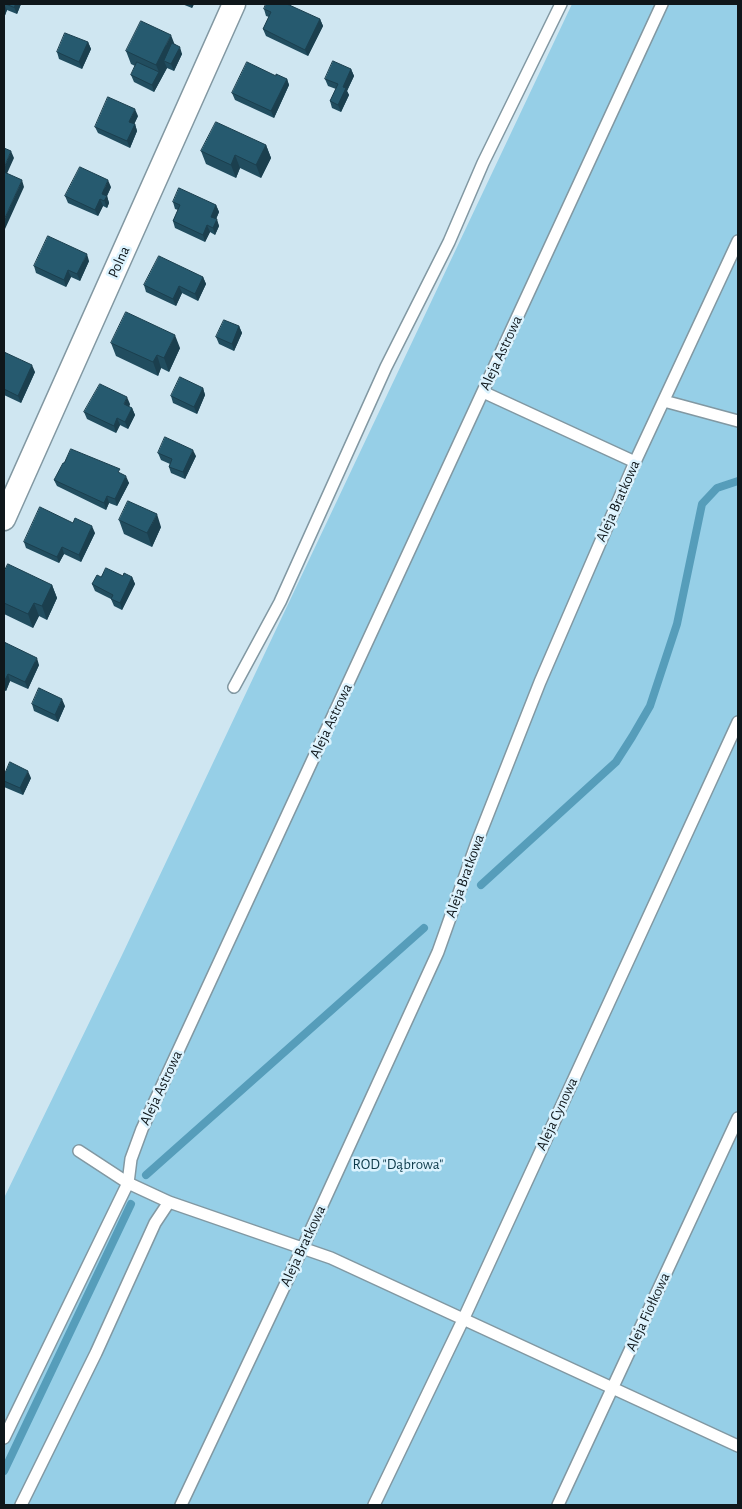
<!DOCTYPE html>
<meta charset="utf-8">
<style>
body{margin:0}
#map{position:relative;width:742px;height:1509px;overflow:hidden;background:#cfe6f1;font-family:"Alegreya Sans",sans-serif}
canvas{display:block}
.frame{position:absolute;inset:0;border:5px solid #0f171b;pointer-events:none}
</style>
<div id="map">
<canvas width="742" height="1509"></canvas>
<div class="frame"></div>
</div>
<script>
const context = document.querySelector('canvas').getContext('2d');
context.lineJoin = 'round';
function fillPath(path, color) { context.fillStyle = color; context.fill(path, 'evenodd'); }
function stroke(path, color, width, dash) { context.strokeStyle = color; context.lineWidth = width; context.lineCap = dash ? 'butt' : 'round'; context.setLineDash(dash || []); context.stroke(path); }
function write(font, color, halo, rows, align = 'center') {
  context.font = font + ' "Alegreya Sans",sans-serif'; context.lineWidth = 5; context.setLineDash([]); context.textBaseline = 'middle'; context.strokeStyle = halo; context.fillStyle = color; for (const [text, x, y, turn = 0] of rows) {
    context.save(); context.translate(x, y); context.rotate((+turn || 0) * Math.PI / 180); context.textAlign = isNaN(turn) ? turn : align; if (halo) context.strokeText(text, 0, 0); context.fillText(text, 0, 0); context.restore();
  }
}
const green = new Path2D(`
 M572,4H738V1505H4V1198L123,953Z`);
const stream = new Path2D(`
 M481,885L616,762L632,737L650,706L677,624L702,504L717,488L738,481
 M146,1175L424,928
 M4,1471L131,1204`);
const service = new Path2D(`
 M483,392L635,462
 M664,401L738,421
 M234,687L280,602L386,367L449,242L483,163L561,4
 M79,1151L128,1183L169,1202L331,1258L738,1446
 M4,1438L128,1183L131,1159L142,1129L662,4
 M21,1505L96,1353L155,1223L169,1202
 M181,1505L303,1247L438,952L477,842L540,682L635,462L738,241
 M374,1505L463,1320L738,722
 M558,1505L738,1118`);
const minor = new Path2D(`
 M4,519L234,4`);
const wall = new Path2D(`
 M4,4H21L17,14L7,10L4,18Z
 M182,4H194L192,8Z
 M264,9L320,19L323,26L308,56L266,36L263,29L269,17L266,16Z
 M88,42L91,49L82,69L59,59L57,52Z
 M175,44L182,54L174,71L167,68L154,92L134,82L131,75L135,66L131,64L126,51Z
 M351,69L354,76L347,91L349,95L341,112L332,108L330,101L336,89L328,86L325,79Z
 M276,76L287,79L289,85L274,118L235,100L232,93Z
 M138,116L134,124H135L137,131L130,148L98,133L95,127Z
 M266,145L271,158L261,178L240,168L236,178L206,164L201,151Z
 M111,187L107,196L109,203L107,208L103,206L98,216L68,203L65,196Z
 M173,202L216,205L219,212L216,219L219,226L215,235L210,232L205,242L175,228L173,221L178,210L175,209Z
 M89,261L80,281L71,277L66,287L36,273L34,266Z
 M203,277L206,284L198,301L182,293L176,306L146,292L144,285Z
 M239,326L242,333L234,351L219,344L216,337Z
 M111,343L180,348L169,372L161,368L158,376L116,356Z
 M4,352L35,372L21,403L4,395Z
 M203,388L205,395L197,414L173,403L171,396Z
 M130,404L129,407L132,408L135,415L128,429L120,425L116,433L87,419L84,412Z
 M158,453L196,456L185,479L171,473L169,467L170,464L161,460Z
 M122,474L129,483L117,506L109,503L106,510L57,486L54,480Z
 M119,520L161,527L152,547L124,534Z
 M73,523L95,533L81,562L64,554L59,563L26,548L24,542Z
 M4,572L52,585L57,598L47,620L39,616L33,628L4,614Z
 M101,577H132L135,584L122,610L114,606L111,599L95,591L92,584Z
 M4,642L39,665L28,689L10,681L6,691L4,690Z
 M32,704L65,706L58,722L34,711Z
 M4,776L31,778L23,795L4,787Z`);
const shadedWall = new Path2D(`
 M4,4L7,10L4,18Z
 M16,4H21L17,14L14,7Z
 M190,4H194L192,8Z
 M320,19L323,26L308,56L305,50Z
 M171,35L176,48L164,61L167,68L154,92L152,85L159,72L156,65Z
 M88,42L91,49L82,69L79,62Z
 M180,47L182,54L174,71L171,64Z
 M351,69L354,76L347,91L349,95L341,112L338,105L343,87Z
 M287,79L289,85L274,118L271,111Z
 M135,109L138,116L132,129L129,122Z
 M135,124L137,131L130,148L127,141Z
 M266,145L271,158L261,178L256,165Z
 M11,151L14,158L5,178L4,176V168Z
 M235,155L240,168L236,178L231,165Z
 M22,180L24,187L5,229L4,224V220Z
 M108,180L111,187L107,196L109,203L107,208L102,194Z
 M100,199L103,206L98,216L95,210Z
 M216,205L219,212L214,224L211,217Z
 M217,219L219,226L215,235L213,228Z
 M207,225L210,232L205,242L203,235Z
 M87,254L89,261L80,281L77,274Z
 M68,270L71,277L66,287L64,280Z
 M203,277L206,284L198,301L195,294Z
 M179,286L182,293L176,306L173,299Z
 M239,326L242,333L234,351L232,344Z
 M175,335L180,348L169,372L164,358Z
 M157,355L161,368L158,376L153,362Z
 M32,365L35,372L21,403L18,396Z
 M203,388L205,395L197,414L194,407Z
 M127,397L130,404L127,411L124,404Z
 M132,408L135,415L128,429L125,422Z
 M117,418L120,425L116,433L114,426Z
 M193,450L196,456L185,479L183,472Z
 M126,476L129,483L117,506L115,499Z
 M107,496L109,503L106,510L104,503Z
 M157,514L161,527L152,547L147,533Z
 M92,526L95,533L81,562L79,555Z
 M62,547L64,554L59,563L57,557Z
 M132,577L135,584L122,610L120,603Z
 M52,585L57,598L47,620L42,606Z
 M34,603L39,616L33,628L28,614Z
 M37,658L39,665L28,689L25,682Z
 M8,674L10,681L6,691L4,686V682Z
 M62,699L65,706L58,722L55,715Z
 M28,771L31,778L23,795L20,788Z`);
const building = new Path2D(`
 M6,4H16L14,7Z
 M266,4H287L320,19L305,50L263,29L271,12L264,9Z
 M141,21L171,35L156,65L126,51Z
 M65,33L88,42L79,62L57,52Z
 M172,43L180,47L171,64L164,61Z
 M333,61L351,69L343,87L346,88L338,105L330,101L338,84L325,79Z
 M137,62L159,72L152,85L131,75Z
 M247,62L276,76V74L287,79L271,111L232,93Z
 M108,97L135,109L129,122L135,124L127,141L95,127Z
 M216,122L266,145L256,165L235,155L231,165L201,151Z
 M4,148L11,151L4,168Z
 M80,167L108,180L102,194L107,196L104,201L100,199L95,210L65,196Z
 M4,172L22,180L4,220Z
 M179,188L216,205L211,217L217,219L213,228L207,225L203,235L173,221L180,205L173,202Z
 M48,236L87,254L77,274L68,270L64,280L34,266Z
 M159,256L203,277L195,294L179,286L173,299L144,285Z
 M126,312L175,335L164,358L157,355L153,362L111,343Z
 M224,320L239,326L232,344L216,337Z
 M4,352L32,365L18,396L4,389Z
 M180,377L203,388L194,407L171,396Z
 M100,384L127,397L124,404L132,408L125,422L117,418L114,426L84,412Z
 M165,437L193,450L183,472L169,467L172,459L158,453Z
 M71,449L120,469L118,472L126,476L115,499L107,496L104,503L54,480L63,463H64Z
 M128,501L157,514L147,533L119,520Z
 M40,507L73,523L75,518L92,526L79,555L62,547L57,557L24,542Z
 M8,564L52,585L42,606L34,603L28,614L4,603V572Z
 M106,568L123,576L124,573L132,577L120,603L111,599L113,595L92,584L97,575L101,577Z
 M4,642L37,658L25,682L8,674L4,682Z
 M39,688L62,699L55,715L32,704Z
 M10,762L28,771L20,788L4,781V776Z`);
const streetNames = [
 ["Polna",119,262,-66],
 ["Aleja Astrowa",501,353,-65],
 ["Aleja Bratkowa",618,501,-66],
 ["Aleja Astrowa",331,721,-65],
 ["Aleja Bratkowa",465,876,-70],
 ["Aleja Astrowa",161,1088,-65],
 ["Aleja Cynowa",557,1114,-65],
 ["Aleja Bratkowa",303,1246,-65],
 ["Aleja Fiołkowa",648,1312,-65]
];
const parkNames = [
 ["ROD \"Dąbrowa\"",398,1164]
];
fillPath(green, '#96cfe7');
stroke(stream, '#569dba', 8);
stroke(service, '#8298a2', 14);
stroke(minor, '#8298a2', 25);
stroke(service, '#fff', 11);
stroke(minor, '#fff', 22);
fillPath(wall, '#214d5f');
fillPath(shadedWall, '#1b3f4e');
fillPath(building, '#265a6f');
stroke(building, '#1b3f4e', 1);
write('15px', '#0f171b', '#dcf3fe', streetNames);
write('15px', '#0e3b4b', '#dcf3fe', parkNames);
</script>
